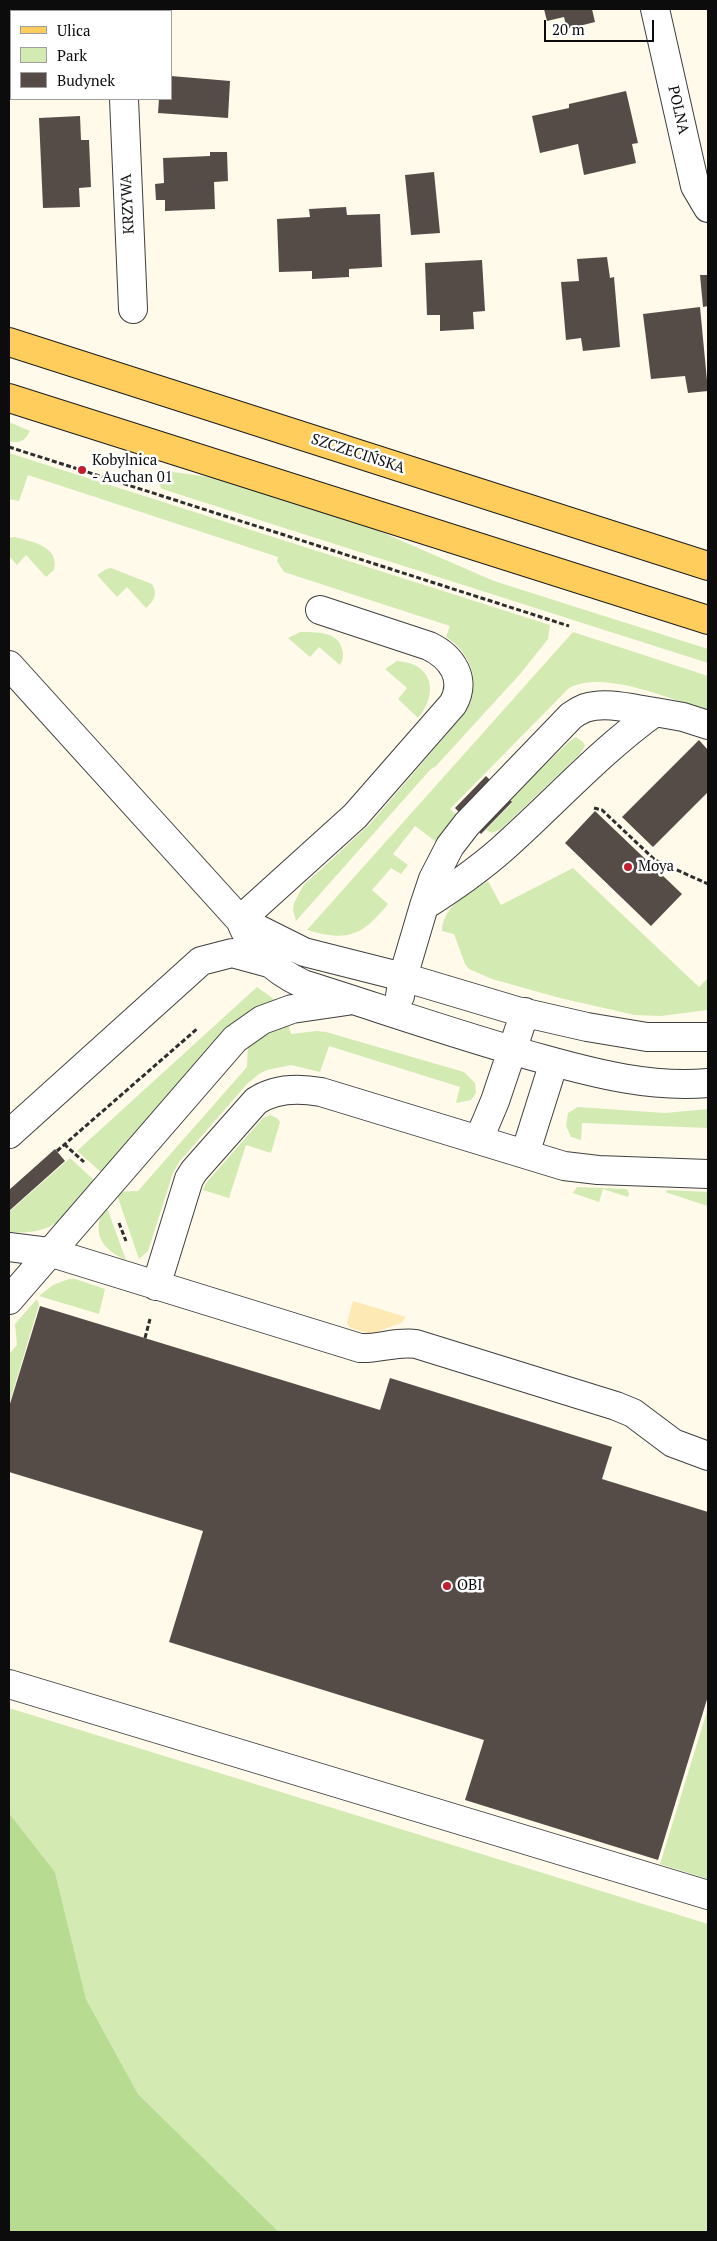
<!DOCTYPE html>
<meta charset="utf-8">
<style>
body{margin:0}
#map{position:relative;width:717px;height:2241px;overflow:hidden;background:#fffaea;font-family:"PT Serif",serif}
canvas{display:block}
.frame{position:absolute;inset:0;border:10px solid #0c0c0c;pointer-events:none}
.legend{position:absolute;left:10px;top:10px;width:162px;height:90px;box-sizing:border-box;background:#fff;border:1px solid #9e9e9e;margin:0;padding:6px 9px;list-style:none;font-size:15px;color:#0c0c0c}
.legend li{display:flex;align-items:center;gap:10px;height:25px}
.legend b{width:25px;border:1px solid #9e9e9e}
.scale{position:absolute;left:544px;top:20px;width:110px;height:22px;box-sizing:border-box;border:2px solid #0c0c0c;border-top:0;padding-left:6px;font-size:15px;line-height:18px;white-space:nowrap;color:#0c0c0c;-webkit-text-stroke:4px #fff;paint-order:stroke}
</style>
<div id="map">
<canvas width="717" height="2241"></canvas>
<div class="frame"></div>
<ul class="legend">
<li><b style="height:6px;background:#fecd5b"></b>Ulica</li>
<li><b style="height:14px;background:#d3eab3"></b>Park</li>
<li><b style="height:14px;background:#554c48"></b>Budynek</li>
</ul>
<div class="scale">20 m</div>
</div>
<script>
const context = document.querySelector('canvas').getContext('2d');
context.lineJoin = 'round';
function fillPath(path, color) { context.fillStyle = color; context.fill(path, 'evenodd'); }
function stroke(path, color, width, dash) { context.strokeStyle = color; context.lineWidth = width; context.lineCap = dash ? 'butt' : 'round'; context.setLineDash(dash || []); context.stroke(path); }
function write(font, color, halo, rows, align = 'center') {
  context.font = font + ' "PT Serif",serif'; context.lineWidth = 5; context.setLineDash([]); context.textBaseline = 'middle'; context.strokeStyle = halo; context.fillStyle = color; for (const [text, x, y, turn = 0] of rows) {
    context.save(); context.translate(x, y); context.rotate((+turn || 0) * Math.PI / 180); context.textAlign = isNaN(turn) ? turn : align; if (halo) context.strokeText(text, 0, 0); context.fillText(text, 0, 0); context.restore();
  }
}
const green = new Path2D(`
 M9,422L30,431C25,441 19,444 9,441Z
 M9,453L550,625L548,639L521,673L436,766L430,770L296,921L293,910L294,903L303,886L370,824L465,713C482,686 473,654 446,637L450,626L284,572L277,561L278,557L28,475L19,501L9,499Z
 M160,470L236,481L349,518L494,581L708,649V663L162,489L157,481Z
 M15,537C32,542 60,546 54,570L46,577L26,555L17,565L9,556V538Z
 M111,568L152,584C158,594 154,601 146,608L127,587L117,597L97,575L106,569Z
 M300,632C315,632 338,631 342,649C344,655 343,660 340,665L319,647L310,657L288,638Z
 M573,632L708,676V711C672,700 604,669 569,688L450,809L461,819L439,844L415,826L393,854L408,865L401,874L391,868L372,890L388,904C362,936 348,942 307,930Z
 M397,661C433,663 439,693 418,718L398,699L407,688L385,669Z
 M576,737L583,742L585,746L579,755L501,829L492,833L486,830L512,803L509,799L571,740Z
 M573,868L699,987L708,978V1010L661,1016L635,1015L560,998L492,979L469,969L465,964L454,934L442,931C442,906 470,893 488,881L501,905Z
 M257,987L278,1002L102,1173L77,1151Z
 M288,1023L291,1034L317,1031L326,1032L464,1072L475,1083L476,1093L471,1100L456,1103L460,1087L329,1046L320,1072L291,1065L267,1070L259,1074L247,1084L179,1162L173,1173L148,1251L139,1259L116,1192L138,1191L247,1067L248,1044L253,1039Z
 M578,1107L665,1113L708,1109V1128L582,1123L581,1140L571,1137L566,1126L568,1113Z
 M270,1115L277,1118L280,1122L271,1153L246,1145L229,1198L203,1190L206,1183L263,1118Z
 M70,1158L95,1181C67,1214 57,1236 9,1232V1212Z
 M577,1187L627,1189L629,1194L628,1197L603,1189L599,1202L573,1193Z
 M668,1190L708,1192V1206L665,1192Z
 M106,1205L126,1260C99,1248 91,1231 106,1205Z
 M69,1279H75L105,1289L99,1314L39,1296L53,1285Z
 M37,1299L39,1305L9,1404V1354L17,1345L15,1324Z
 M9,1708L708,1924V2232H279L138,2094L86,1999L55,1872L9,1813Z
 M708,1708V1879L660,1864Z`);
const forest = new Path2D(`
 M9,1813L55,1872L86,1999L138,2094L279,2232H9Z`);
const sand = new Path2D(`
 M353,1301L406,1317L401,1323L371,1334L350,1328L347,1323Z`);
const building = new Path2D(`
 M544,9H592L595,22L567,29L564,17L547,21Z
 M171,76L230,81L228,118L158,113L159,99H171Z
 M626,91L638,143L632,144L636,163L584,175L578,144L540,153L532,116L569,108V104Z
 M80,116L81,140H89L91,187L79,188L80,207L43,208L39,118Z
 M210,152H227L228,181L214,182L215,209L165,211V200H156L155,184L164,183L163,158L210,156Z
 M434,172L440,233L411,235L405,175Z
 M346,207L347,215L380,214L382,267L349,269V277L312,279V271L279,272L277,219L310,217L309,209Z
 M607,257L610,278L614,277L620,347L583,351L581,338L566,340L561,282L579,281L577,259Z
 M482,260L485,311L473,312L474,329L440,331V315H427L425,263Z
 M700,275H708V306L703,307Z
 M700,307L708,391L688,393L685,376L651,379L643,314Z
 M699,740L708,750V792L653,847L622,817Z
 M486,776L512,802L481,834L455,808Z
 M595,811L682,894L651,926L565,843Z
 M55,1149L65,1161L9,1211V1190Z
 M40,1306L380,1410L390,1378L612,1447L602,1479L708,1512V1696L658,1860L465,1800L484,1740L169,1642L203,1531L9,1472V1407Z`);
const path = new Path2D(`
 M9,447L569,626
 M594,808L602,810L655,860L708,884
 M64,1144L84,1162
 M57,1151L198,1028
 M119,1223L126,1241
 M145,1338L150,1319`);
const minor = new Path2D(`
 M120,9V11
 M655,9L695,186L708,208
 M124,99L133,309
 M9,665L240,920L304,952L403,977L517,1011L587,1027L647,1037H708
 M424,906C451,889 477,871 501,850C553,804 599,752 655,712L683,717L708,725
 M240,920C252,950 273,970 303,984C383,1009 462,1037 543,1059C597,1074 652,1088 708,1083
 M240,920L355,816L453,704C467,679 452,657 429,646L320,610
 M400,996L403,977L424,906L433,879L450,846L467,824L571,716C575,713 580,710 585,708C606,701 633,709 655,712
 M9,1134L201,961L232,953L269,963
 M479,1139L495,1101L525,1012
 M525,1154L554,1062
 M9,1247L49,1252L360,1348C379,1349 397,1341 416,1344L616,1406L633,1413L673,1443L708,1456
 M156,1286L189,1179L194,1171L256,1101C275,1088 299,1088 321,1092L564,1166L598,1170L708,1174
 M9,1300L235,1039L262,1020L292,1009L347,1001
 M9,1684L708,1895`);
const major = new Path2D(`
 M9,342L708,566
 M9,398L708,620`);
const markers = [
 [82,470,5,"#c11e2f"],
 [628,867,5,"#c11e2f"],
 [447,1586,5,"#c11e2f"]
];
const streetNames = [
 ["POLNA",678,110,77],
 ["KRZYWA",128,204,-93],
 ["SZCZECIŃSKA",358,454,18]
];
const poiNames = [
 ["Kobylnica",92,461],
 ["- Auchan 01",92,478],
 ["Moya",638,867],
 ["OBI",457,1586]
];
fillPath(green, '#d3eab3');
fillPath(forest, '#b7dc91');
fillPath(sand, '#fde9b4');
fillPath(building, '#554c48');
stroke(minor, '#3f3f3f', 30);
stroke(major, '#1d1d1d', 30);
stroke(path, '#2e2e2e', 3, [5, 2.5]);
stroke(minor, '#fff', 28);
stroke(major, '#fecd5b', 28);
for (const [x, y, r, color] of markers) { const dot = new Path2D(); dot.arc(x, y, r, 0, 2 * Math.PI); context.fillStyle = color; context.fill(dot); stroke(dot, '#fff', 2); }
write('15px', '#0c0c0c', '#fff', streetNames);
write('15px', '#0c0c0c', '#fff', poiNames, 'left');
</script>
